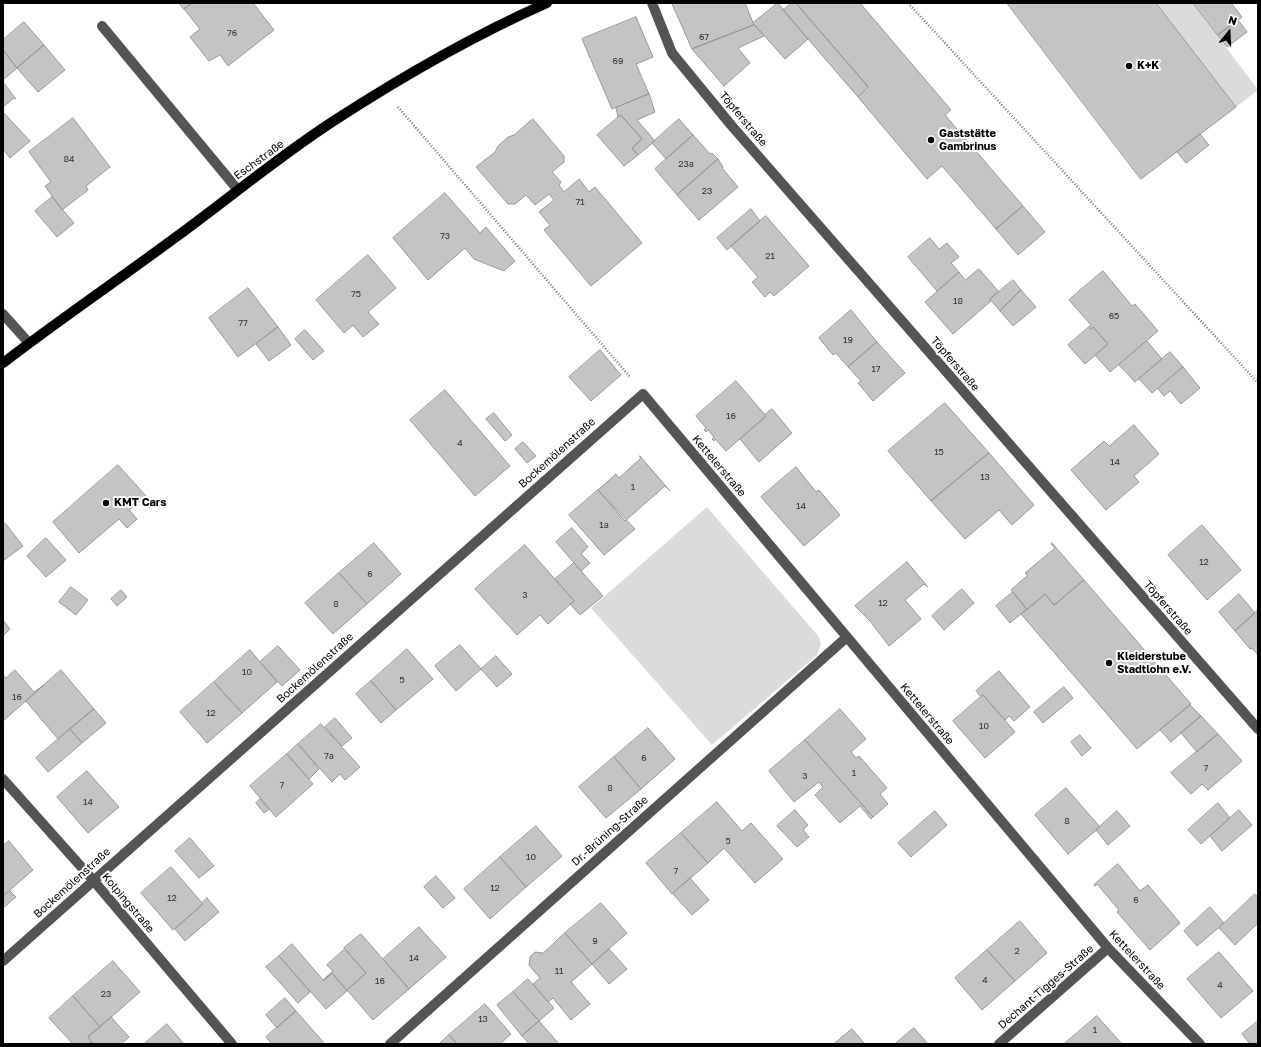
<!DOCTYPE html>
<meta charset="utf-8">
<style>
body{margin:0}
#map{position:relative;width:1261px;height:1047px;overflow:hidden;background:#fff;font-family:"Golos Text",sans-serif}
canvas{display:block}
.frame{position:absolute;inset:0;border:4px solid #000;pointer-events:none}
.north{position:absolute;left:1209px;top:12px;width:40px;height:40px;-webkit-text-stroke:3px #fff;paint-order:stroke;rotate:18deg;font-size:11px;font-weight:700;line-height:16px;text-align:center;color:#000}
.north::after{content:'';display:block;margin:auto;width:14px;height:18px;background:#000;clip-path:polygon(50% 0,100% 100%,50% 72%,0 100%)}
</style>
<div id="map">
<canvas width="1261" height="1047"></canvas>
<div class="frame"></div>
<div class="north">N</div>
</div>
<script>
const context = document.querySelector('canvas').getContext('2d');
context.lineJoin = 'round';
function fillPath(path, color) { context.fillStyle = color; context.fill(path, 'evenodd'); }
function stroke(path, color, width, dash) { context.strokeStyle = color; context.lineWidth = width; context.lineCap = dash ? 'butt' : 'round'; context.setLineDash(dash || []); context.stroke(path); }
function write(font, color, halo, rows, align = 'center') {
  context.font = font + ' "Golos Text",sans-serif'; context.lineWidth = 4; context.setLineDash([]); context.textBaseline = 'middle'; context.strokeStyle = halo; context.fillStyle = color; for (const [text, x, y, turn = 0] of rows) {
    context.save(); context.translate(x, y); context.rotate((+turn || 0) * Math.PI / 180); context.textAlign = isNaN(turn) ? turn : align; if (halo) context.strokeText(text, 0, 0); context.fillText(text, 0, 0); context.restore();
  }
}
const green = new Path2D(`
 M1156,3H1193L1258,90L1236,107Z
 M707,507L819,637L821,644L817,655L712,745L591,608Z`);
const building = new Path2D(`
 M179,3H193L184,9Z
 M193,3H253L274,30L228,66L220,55L209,61L190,37L200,29L184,9Z
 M674,3H745L754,25L692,49L672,4Z
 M778,3L808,39L785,59L753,23Z
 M792,3H796L868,87L858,97L783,10Z
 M796,3H860L951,110L945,115L1023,206L996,229L942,166L927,179L858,97L868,87Z
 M1007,3H1156L1236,107L1141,179Z
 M1193,3H1231L1242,17L1218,35Z
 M636,17L653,57L636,64L649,94L612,109L582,39Z
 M1238,20L1247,32L1227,47L1218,35Z
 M24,22L44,45L17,68L3,50V40Z
 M754,25L764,36L738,48L750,63L724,86L692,49Z
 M44,45L65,70L38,92L17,68Z
 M3,50L17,68L3,80Z
 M3,82L16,99L14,98L3,107Z
 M649,94L655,112L637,120L655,141L638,155L632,148L642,139L621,115L618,117L616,108Z
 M3,112L30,141L10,158L3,149Z
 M621,115L642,139L632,148L638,155L624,166L597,135Z
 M73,118L110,167L86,186L88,190L62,210L45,186L51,182L29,152Z
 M533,119L564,156V162L552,172L561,182L559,185L564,192L579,179L589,192L595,187L642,243L591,286L544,230L550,225L539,212L554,200L549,194L535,205L526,195L515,204H508L476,167L495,152L498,146L508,137L514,135Z
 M679,119L693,135L666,159L652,143Z
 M1200,134L1209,145L1186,163L1177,152Z
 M693,135L710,154L712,153L718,159L677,195L655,169Z
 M718,159L723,167L722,168L738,187L699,220L677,195Z
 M445,193L480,233L486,227L515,261L504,271L474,259L465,248L428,280L393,238Z
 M52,197L74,223L57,237L35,211Z
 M1023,206L1045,232L1018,255L996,229Z
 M751,209L760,221L727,250L717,238Z
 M766,216L809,266L774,296L770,292L765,297L752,282L758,277L731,246Z
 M930,238L939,249L947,243L959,257L951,263L959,272L937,291L908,257Z
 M368,255L396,288L368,312L379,324L363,337L353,325L344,333L316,300Z
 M979,269L999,292L990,299L991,301L953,334L925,302L959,272L965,280Z
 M1103,271L1132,306L1135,304L1158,331L1110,372L1095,355L1108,344L1093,327L1091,329L1089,327L1091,325L1069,300Z
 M1013,280L1021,290L1000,311L990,299Z
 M248,288L278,327L238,357L209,318Z
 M1021,290L1036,307L1013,326L1000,311Z
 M851,310L877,342L848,367L836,353L833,355L819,338Z
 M278,327L291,345L269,361L256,344Z
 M1089,327L1091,329L1093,327L1108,344L1085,364L1068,345Z
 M305,330L324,351L313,360L295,339Z
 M1147,341L1162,359L1135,382L1119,365Z
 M877,342L905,373L873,401L858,383L861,381L848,367Z
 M600,350L621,375L591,401L569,377Z
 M1170,352L1183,367L1152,393L1139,379Z
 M1183,367L1200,388L1181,404L1170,391L1164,396L1158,389Z
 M736,381L766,416L726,451L715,439L714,441L712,439L714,437L708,430L706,432L704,430L706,428L696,416Z
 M445,390L510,466L475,496L410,420Z
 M945,403L989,453L931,501L888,451Z
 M772,409L792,433L759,462L740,439L766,416L765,415Z
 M494,413L512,435L505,441L486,419Z
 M1134,425L1159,454L1134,476L1139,482L1106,510L1071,470L1104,441L1109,446Z
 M523,442L536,456L527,463L515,449Z
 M989,453L1034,505L1012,525L999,510L965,539L931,501Z
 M640,456L670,491L665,486L625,521L598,490L616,474L619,478L640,459Z
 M118,465L146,496L129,510L137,519L127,528L119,519L79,553L53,522Z
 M796,467L816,492L819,490L840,515L804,546L761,497Z
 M598,490L635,529L604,555L569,515Z
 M5,523L23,546L3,561V525Z
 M1202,525L1241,570L1207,600L1168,555Z
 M572,528L588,547L581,554L590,563L581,571L556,542Z
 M46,538L66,560L46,577L27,556Z
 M374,543L401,574L367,604L339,573Z
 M1052,543L1084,580L1054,605L1045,594L1027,610L1011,590L1028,575L1025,573L1055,548L1051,544Z
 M525,545L574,601L548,624L540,615L517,635L475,589Z
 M907,562L928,587L924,584L905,600L921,619L889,646L870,621L855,606Z
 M574,563L603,596L580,615L570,604L574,601L555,579Z
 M339,573L367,604L333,634L305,603Z
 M1084,580L1191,704L1137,749L1021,614L1045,594L1054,605Z
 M71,587L88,600L76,615L59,602Z
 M962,589L974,603L944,630L932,616Z
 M121,590L127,597L117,606L111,599Z
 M1013,592L1027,609L1010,623L996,606Z
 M1239,594L1255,613L1235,631L1219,612Z
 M1258,610V655L1252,648L1250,649L1235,631Z
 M3,620L10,629L3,636Z
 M460,645L481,669L456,691L435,666Z
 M278,646L300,670L282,686L260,662Z
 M407,649L433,679L396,710L371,681Z
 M250,650L277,682L242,713L214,682Z
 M496,656L512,674L497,687L481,669Z
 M15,670L34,692L44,685L3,721V674L6,678Z
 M61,670L94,709L58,739L26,701Z
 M999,671L1030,707L1014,721L1009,716L1005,720L983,695L981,697L976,691Z
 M371,681L396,710L381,723L356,694Z
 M214,682L242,713L207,743L180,712Z
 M1064,687L1073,698L1043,723L1034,712Z
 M983,695L1015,732L985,758L953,721Z
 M1190,705L1201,716L1171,742L1160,730Z
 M94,709L106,723L82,743L70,729Z
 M840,709L866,739L851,752L856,758L859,756L887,788L880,794L888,804L873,817L805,740Z
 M1201,716L1218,734L1197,752L1181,733Z
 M335,718L352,738L342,746L325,727Z
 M321,724L360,767L345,780L340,774L332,782L298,744Z
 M648,728L675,759L641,789L614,757Z
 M70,729L82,743L48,772L36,758Z
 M1218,734L1242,761L1208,790L1202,784L1191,794L1171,773Z
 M1080,735L1091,748L1082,756L1071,742Z
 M805,740L873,817L871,819L860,806L840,823L815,795L823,787L819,782L794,802L769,771Z
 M298,744L319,769L309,779L287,754Z
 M287,754L313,784L276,817L250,786Z
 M614,757L641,789L606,818L579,787Z
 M87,771L119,807L88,833L57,797Z
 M1066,788L1100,827L1068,854L1035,815Z
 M260,799L269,809L264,813L256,803Z
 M717,802L742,831L751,823L783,859L755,883L724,848L708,863L681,833Z
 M1218,803L1230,818L1201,844L1188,830Z
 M795,810L808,825L803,830L809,837L797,847L777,826Z
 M1239,810L1252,825L1222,851L1210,836Z
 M935,811L947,825L911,857L898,843Z
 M1117,811L1130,826L1108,845L1096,830Z
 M536,826L562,856L526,887L500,857Z
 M681,833L708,863L672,894L646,863Z
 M190,838L214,866L199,878L175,851Z
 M9,841L33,870L3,896V846Z
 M500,857L526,887L490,919L464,889Z
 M1118,864L1140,891L1148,885L1180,923L1150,950L1117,912L1119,910L1097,884L1095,886L1094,885Z
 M171,867L203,904L173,930L141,893Z
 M436,876L455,898L443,908L424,887Z
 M690,878L709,900L692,915L673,894Z
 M10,891L16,897L3,908V896Z
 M1255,894L1258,897V925L1257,924L1235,945L1219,928Z
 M207,898L219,912L185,941L175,929L203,904L202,903Z
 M601,903L627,933L592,964L565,933Z
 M1210,907L1224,923L1197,946L1184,931Z
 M1020,921L1047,953L1015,981L987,950Z
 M419,927L446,957L409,989L383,959Z
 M565,933L592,964L571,982L590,1004L571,1020L553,998L548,1002L533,984L540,978L529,965L530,957L535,952L543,953Z
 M361,934L409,989L373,1020L347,990L366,973L344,948Z
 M292,944L324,981L332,973L347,991L326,1009L279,956Z
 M345,949L366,973L347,990L332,973L323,980L333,971L327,965Z
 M609,949L627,969L609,984L592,964Z
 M987,950L1015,981L982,1010L955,978Z
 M1219,952L1253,991L1221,1018L1187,979Z
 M279,956L310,992L298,1003L266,967Z
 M113,961L140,992L100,1027L73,996Z
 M528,979L554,1008L539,1021L513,992Z
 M513,992L539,1021L522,1036L497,1005Z
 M73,996L100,1027L88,1037L93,1044H73L49,1018Z
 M285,998L296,1011L277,1028L266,1015Z
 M485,1004L511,1034L500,1044H457L449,1035Z
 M296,1011L325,1044H272L266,1037Z
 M1097,1016L1122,1044H1064Z
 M111,1017L129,1037L121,1044H93L88,1037Z
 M539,1021L559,1044H529L522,1036Z
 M1258,1021V1044H1250L1242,1034Z
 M167,1024L184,1044H144Z
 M914,1028L928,1044H895Z
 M852,1029L865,1044H834Z
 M449,1035L457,1044H439Z`);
const path = new Path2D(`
 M908,3L1258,383
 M398,107L630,377`);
const minor = new Path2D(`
 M652,3L672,53L731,125L1258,729
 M102,26L238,190
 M3,314L29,343
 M3,779L93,880L232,1044
 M3,961L643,394L1108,948L1200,1044
 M390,1044L847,637
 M999,1044L1108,948`);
const major = new Path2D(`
 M3,363C59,320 118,280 176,237C228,199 277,158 332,122C400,78 472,36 547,3`);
const markers = [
 [1129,66,4,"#000"],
 [931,140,4,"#000"],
 [106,503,4,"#000"],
 [1109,663,4,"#000"]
];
const numberNames = [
 ["76",232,33],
 ["67",704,37],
 ["69",618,61],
 ["84",69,159],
 ["23a",686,164],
 ["23",707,191],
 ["71",580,202],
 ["73",445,236],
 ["21",770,256],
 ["75",356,294],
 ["18",958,301],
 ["65",1114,316],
 ["77",243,323],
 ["19",848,340],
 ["17",876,369],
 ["16",731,416],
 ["4",460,443],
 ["15",939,452],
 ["14",1115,462],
 ["13",985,477],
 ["1",633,487],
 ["14",801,506],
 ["1a",604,525],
 ["12",1204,562],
 ["6",370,574],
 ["3",525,595],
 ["12",883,603],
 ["8",336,604],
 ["10",247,672],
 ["5",402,680],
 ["16",17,697],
 ["12",211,713],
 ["10",984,726],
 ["7a",329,756],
 ["6",644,758],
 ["7",1206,768],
 ["1",854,773],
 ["3",805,776],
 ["7",282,785],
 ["8",610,788],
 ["14",88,802],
 ["8",1067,821],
 ["5",728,841],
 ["10",531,857],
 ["7",676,871],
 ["12",495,888],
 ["12",172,898],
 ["6",1136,900],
 ["9",595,941],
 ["2",1017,951],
 ["14",414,958],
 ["11",559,971],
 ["4",985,980],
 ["16",380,981],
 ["4",1220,985],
 ["23",106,994],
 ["13",483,1019],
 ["1",1095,1030]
];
const poiNames = [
 ["K+K",1137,66],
 ["Gaststätte",939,134],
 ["Gambrinus",939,147],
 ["KMT Cars",114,503],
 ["Kleiderstube",1117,657],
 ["Stadtlohn e.V.",1117,670]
];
const streetNames = [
 ["Töpferstraße",743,119,50],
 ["Eschstraße",259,160,-36],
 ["Töpferstraße",955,364,49],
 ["Bockemölenstraße",557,453,-42],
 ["Kettelerstraße",719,466,50],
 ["Töpferstraße",1168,608,49],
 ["Bockemölenstraße",315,668,-42],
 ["Kettelerstraße",927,714,50],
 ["Dr.-Brüning-Straße",610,831,-42],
 ["Bockemölenstraße",72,883,-42],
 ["Kolpingstraße",128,903,50],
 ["Kettelerstraße",1137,960,47],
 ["Dechant-Tigges-Straße",1046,987,-41]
];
fillPath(green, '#dbdbdb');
fillPath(building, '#c4c4c4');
stroke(building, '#989898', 1);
stroke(major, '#dbdbdb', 11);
stroke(path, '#767676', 2.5, [1, 2]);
stroke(minor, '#545454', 10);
stroke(major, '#000', 10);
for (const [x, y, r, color] of markers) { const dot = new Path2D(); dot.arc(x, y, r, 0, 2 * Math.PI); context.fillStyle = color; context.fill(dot); stroke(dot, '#fff', 1.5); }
write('9px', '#313131', null, numberNames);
write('bold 11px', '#000', '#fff', poiNames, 'left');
write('11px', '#000', '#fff', streetNames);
</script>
